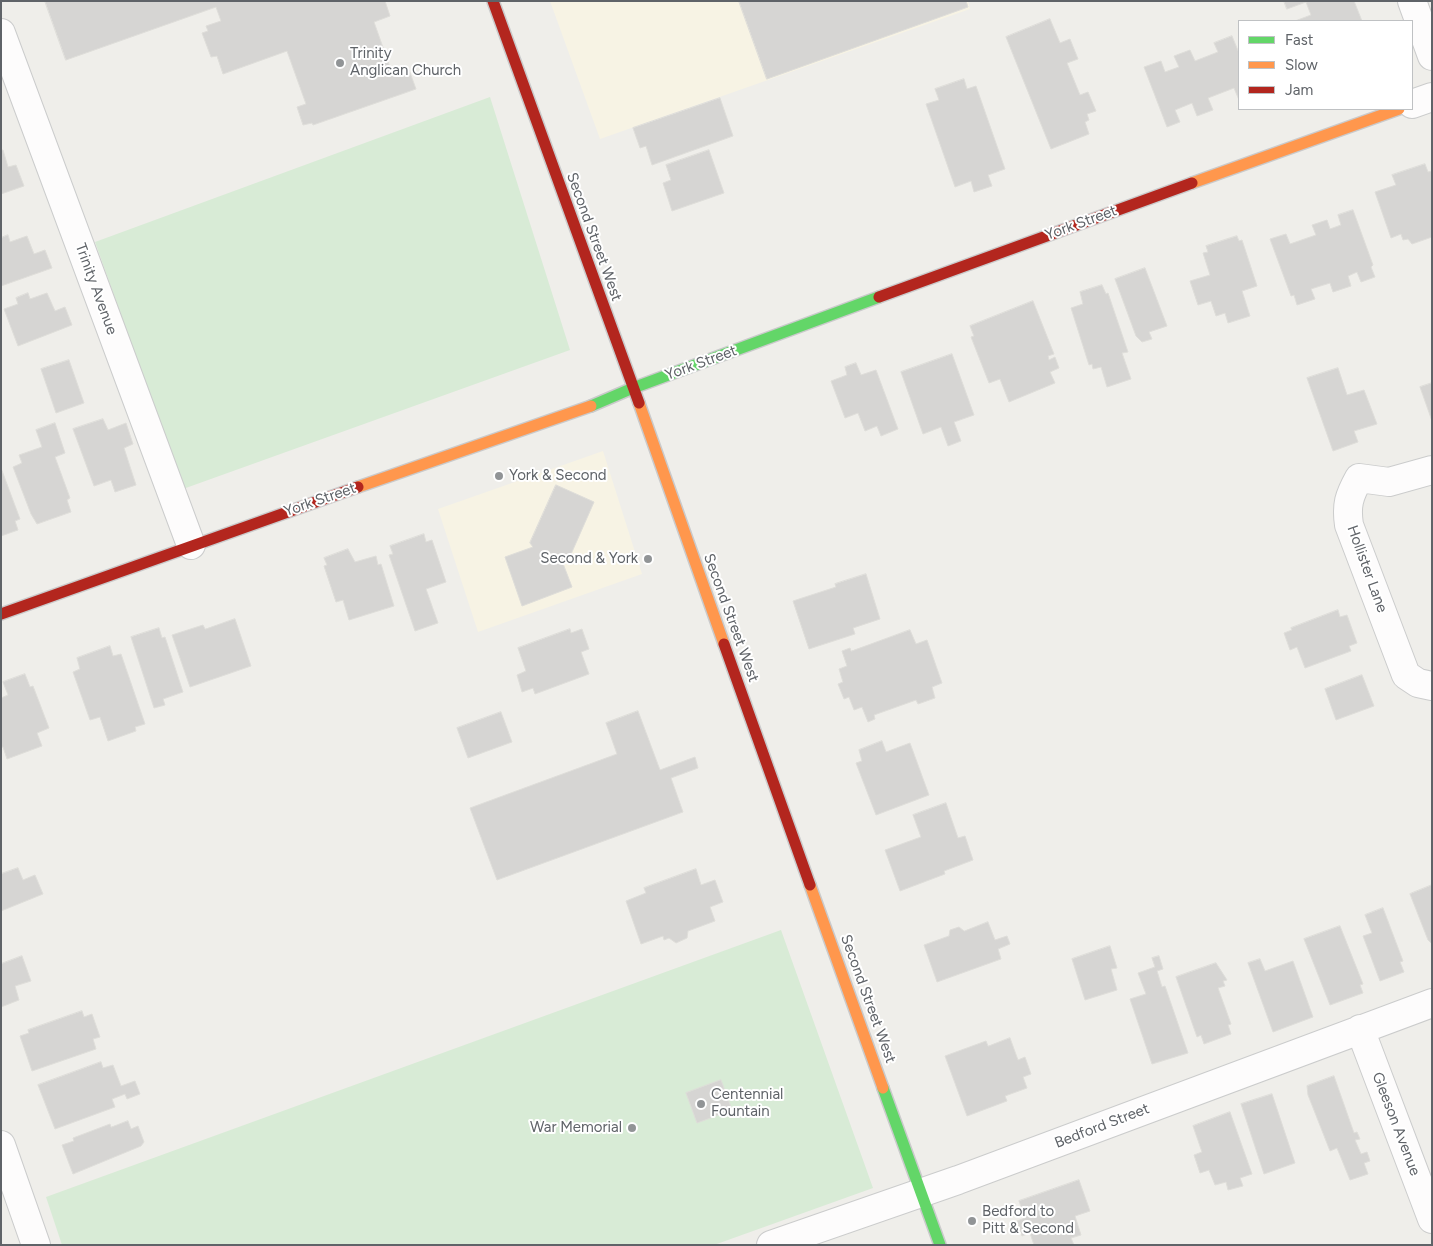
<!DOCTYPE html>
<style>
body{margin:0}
#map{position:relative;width:1433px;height:1246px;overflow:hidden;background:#efeeea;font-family:Figtree,sans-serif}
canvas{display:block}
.frame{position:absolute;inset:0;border:2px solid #5f6368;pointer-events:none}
.legend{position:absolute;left:1238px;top:20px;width:175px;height:90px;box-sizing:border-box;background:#fff;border:1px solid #bfc1c3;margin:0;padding:6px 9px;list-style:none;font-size:15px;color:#5f6368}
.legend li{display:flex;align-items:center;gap:10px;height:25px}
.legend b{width:25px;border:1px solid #bfc1c3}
</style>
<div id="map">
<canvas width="1433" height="1246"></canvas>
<div class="frame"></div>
<ul class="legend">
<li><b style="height:6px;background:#63d668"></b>Fast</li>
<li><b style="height:6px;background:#ff974d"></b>Slow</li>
<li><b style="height:6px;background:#b3261e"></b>Jam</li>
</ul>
</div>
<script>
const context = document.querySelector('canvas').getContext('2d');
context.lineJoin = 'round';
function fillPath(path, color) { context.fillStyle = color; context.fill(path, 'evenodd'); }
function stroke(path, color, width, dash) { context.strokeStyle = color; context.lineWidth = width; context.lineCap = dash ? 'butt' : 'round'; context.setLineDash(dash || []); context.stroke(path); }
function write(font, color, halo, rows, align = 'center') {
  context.font = font + ' Figtree,sans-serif'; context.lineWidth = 4; context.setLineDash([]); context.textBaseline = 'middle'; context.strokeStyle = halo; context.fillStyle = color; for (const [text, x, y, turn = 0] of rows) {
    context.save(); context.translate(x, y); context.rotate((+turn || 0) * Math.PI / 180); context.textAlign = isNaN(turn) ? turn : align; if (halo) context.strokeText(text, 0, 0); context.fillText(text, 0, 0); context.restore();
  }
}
const commercial = new Path2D(`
 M550,1H968L970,9L600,139Z
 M603,451L642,574L478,632L438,509Z`);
const green = new Path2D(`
 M490,97L570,350L183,489L95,242Z
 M781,930L873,1188L714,1245H62L46,1197Z`);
const building = new Path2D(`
 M45,1H385L390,16L374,22L392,73L408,67L416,89L313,125L312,123L303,125L297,107L306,104L287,51L223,74L217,56L211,57L202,33L208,31L206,26L221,21L216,7L66,60Z
 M739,1H966L968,7L767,79Z
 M1284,1H1354L1362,21H1295L1311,15L1306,2L1287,9Z
 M1050,19L1060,43L1070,39L1078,59L1067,63L1080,95L1088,92L1096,111L1087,114L1089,120L1085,122L1089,134L1051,149L1006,37Z
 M1232,36L1239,53V100L1234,88L1208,98L1213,110L1197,116L1192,103L1175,110L1180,122L1167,127L1144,67L1161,61L1165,72L1179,67L1174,56L1190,50L1195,61L1218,52L1214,43Z
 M964,79L967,89L976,86L1005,169L988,175L992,186L974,192L971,181L955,187L926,104L939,100L935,89Z
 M720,98L733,136L652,165L646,146L640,148L633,128Z
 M1,150H3L8,167L16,165L24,186L1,194Z
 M709,150L724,193L672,211L663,183L671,180L666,165Z
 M1425,164L1428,172L1432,171V237L1412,244L1408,239L1403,240L1401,234L1391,238L1375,192L1396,185L1392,175Z
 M1353,210L1373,265L1371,267L1375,277L1361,282L1357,272L1348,276L1351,286L1333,292L1330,283L1314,288L1311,289L1315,299L1297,305L1294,295L1291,296L1270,239L1286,234L1290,244L1316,235L1312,225L1327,220L1330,229L1341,225L1338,215Z
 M8,235L10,242L27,236L34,254L45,250L52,268L1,286V238Z
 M1237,236L1239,241L1242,240L1257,286L1242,291L1250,316L1228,323L1225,313L1216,316L1211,301L1198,305L1190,281L1210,275L1203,253L1208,252L1206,246Z
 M1145,268L1167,326L1149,332L1152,339L1142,342L1136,336L1115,279Z
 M1102,285L1106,294L1108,293L1128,352L1122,353L1131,379L1107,387L1101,367L1093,369L1092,364L1089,365L1071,308L1083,304L1080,292Z
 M28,293L30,299L47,293L55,311L65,307L72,325L18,346L4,309L18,304L16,298Z
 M1033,301L1054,354L1048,356L1049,360L1055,357L1059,368L1050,372L1055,383L1009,402L1000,379L989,383L971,337L974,336L970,326Z
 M952,354L974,415L954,422L961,441L948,446L941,427L923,434L901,372Z
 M69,360L84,403L56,413L41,369Z
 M856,363L861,375L876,370L898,429L881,436L877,426L865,431L858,413L845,418L831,381L847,375L845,367Z
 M1338,368L1347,395L1364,390L1377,424L1354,431L1358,442L1333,451L1307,378Z
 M1432,383V421L1420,387Z
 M103,419L108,430L126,423L133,444L124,448L136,485L115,492L111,480L94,486L73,429Z
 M55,423L65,453L55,457L70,498L67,500L71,512L37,524L31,514L13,467L22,463L19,455L42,447L36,430Z
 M1,468L20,519L15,521L18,530L1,536Z
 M556,485L594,502L568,561L564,558L562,561L572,587L522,606L505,557L533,547L530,543Z
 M424,534L426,542L432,540L446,582L426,589L438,623L415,631L389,555L393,554L390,546Z
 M348,549L355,562L376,556L378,565L381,564L394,606L349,620L343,600L336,602L324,566L327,565L324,558Z
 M866,574L880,619L853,628L855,634L809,649L793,601L836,587L835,584Z
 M1338,610L1340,617L1347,615L1357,643L1349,646L1351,651L1305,668L1297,647L1290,650L1284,633L1292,630L1291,628Z
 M235,619L251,666L190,687L172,635L203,625L205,629Z
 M159,628L162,638L165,637L183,692L163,699L165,705L154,708L131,637Z
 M570,629L571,633L582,629L589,649L581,652L589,674L535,694L533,688L522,692L517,675L526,671L518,648Z
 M910,630L916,644L927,640L942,683L932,687L935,698L918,704L916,700L874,715L875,719L868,722L862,707L854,710L849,697L844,699L838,684L843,682L839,669L847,666L842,651L850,648L851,651Z
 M110,646L113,656L121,654L145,724L135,727L136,731L108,741L100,717L90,720L73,672L80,669L77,658Z
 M25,674L30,687L33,686L49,728L37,733L42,746L7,759L3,747H1V698L8,695L3,682Z
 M1362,675L1374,706L1336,720L1325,689Z
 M638,711L660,770L695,757L698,768L671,778L683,812L497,880L470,808L617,754L606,723Z
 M501,712L512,742L468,758L457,728Z
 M882,741L886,752L910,743L929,795L876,815L856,763L862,761L859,750Z
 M946,803L958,838L965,836L973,860L944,871L945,874L900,891L885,850L921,837L913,815Z
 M18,868L23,880L35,875L43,894L1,911V874Z
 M696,869L701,885L715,880L723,902L710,907L715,921L688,931L687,938L676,943L669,938L664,940L663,936L641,944L626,901L646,893L644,888Z
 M1432,885V944L1428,940L1410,894Z
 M1383,908L1403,961L1400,962L1404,972L1380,981L1363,936L1372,933L1365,915Z
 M988,922L995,940L1007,936L1010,944L998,949L1001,959L937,982L924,945L949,936L950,930L959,927L964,931Z
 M1340,926L1363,984L1360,985L1363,993L1330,1005L1304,939Z
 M1110,946L1117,968L1111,969L1117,990L1085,1000L1072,959Z
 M22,956L31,981L15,986L19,1000L1,1007V964Z
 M1159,956L1163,969L1157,971L1162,987L1165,986L1188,1053L1152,1064L1130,999L1146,994L1138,973L1155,967L1152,958Z
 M1260,959L1265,971L1293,961L1313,1017L1273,1032L1248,963Z
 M1216,963L1227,980L1223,981L1225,986L1218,988L1231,1024L1228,1025L1231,1034L1204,1044L1201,1035L1197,1037L1176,977Z
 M82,1011L84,1017L92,1014L100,1037L93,1039L96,1049L32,1071L20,1036L29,1033L28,1030Z
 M1010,1038L1018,1060L1025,1057L1031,1074L1023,1077L1027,1088L1005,1096L1007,1101L967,1116L945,1056L986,1041L988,1046Z
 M101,1062L103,1068L113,1065L121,1086L135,1081L140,1094L127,1099L125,1094L112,1099L115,1107L55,1129L38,1085Z
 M1334,1076L1354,1133L1357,1132L1360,1139L1355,1140L1361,1154L1367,1152L1370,1161L1364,1163L1368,1174L1350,1180L1337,1148L1330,1151L1308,1095L1307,1086Z
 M721,1080L732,1110L697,1123L686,1093Z
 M1272,1094L1295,1163L1264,1174L1241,1104Z
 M1230,1112L1252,1174L1240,1178L1243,1186L1228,1190L1226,1182L1215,1185L1209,1170L1200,1173L1194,1155L1202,1152L1193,1126Z
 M128,1121L131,1129L138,1126L144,1142L141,1146L73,1174L62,1145L74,1141L73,1138L110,1124L111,1127Z
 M1079,1180L1090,1211L1075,1216L1081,1235L1071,1238L1074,1245H1034L1030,1233L1022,1236L1017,1221L1025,1218L1019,1201Z`);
const street = new Path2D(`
 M1412,1L1432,56
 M1,33L191,545
 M1412,104L1432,97
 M1432,470L1389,482L1359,478C1349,496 1346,505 1349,525L1406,675L1418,683L1432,686
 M1360,1029L1432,1219
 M1,1145L36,1245
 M771,1245L958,1180L1432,1003`);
const fast = new Path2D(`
 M591,406L633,388L879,297
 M883,1088L940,1245`);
const slow = new Path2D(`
 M1192,183L1399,109
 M639,403L724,644
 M358,487L591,406
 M810,885L883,1088`);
const jam = new Path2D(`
 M493,1L639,403
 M879,297L1192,183
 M1,614L358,487
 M724,644L810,885`);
const markers = [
 [340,63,5,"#919496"],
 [499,476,5,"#919496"],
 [648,559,5,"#919496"],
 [701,1104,5,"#919496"],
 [632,1128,5,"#919496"],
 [972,1221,5,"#919496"]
];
const poiNames = [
 ["Trinity",350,54],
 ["Anglican Church",350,71],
 ["York & Second",509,476],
 ["Second & York",638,559,"right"],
 ["Centennial",711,1095],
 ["Fountain",711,1112],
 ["War Memorial",622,1128,"right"],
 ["Bedford to",982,1212],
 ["Pitt & Second",982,1229]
];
const streetNames = [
 ["York Street",1081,223,-20],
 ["Second Street West",594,237,70],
 ["Trinity Avenue",96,289,70],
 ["York Street",701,363,-20],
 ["York Street",320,500,-19],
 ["Hollister Lane",1367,569,70],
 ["Second Street West",731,618,70],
 ["Second Street West",868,999,70],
 ["Gleeson Avenue",1396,1124,69],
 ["Bedford Street",1102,1126,-21]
];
fillPath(commercial, '#f7f3e4');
fillPath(green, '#d8ebd6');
fillPath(building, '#d6d5d3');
stroke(building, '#deddd9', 1);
stroke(street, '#cbcccc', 30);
stroke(fast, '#cacacb', 14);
stroke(slow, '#cacacb', 14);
stroke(jam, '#cacacb', 14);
stroke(street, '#fdfcfc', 28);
stroke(fast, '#63d668', 11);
stroke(slow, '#ff974d', 11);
stroke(jam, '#b3261e', 11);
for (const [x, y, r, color] of markers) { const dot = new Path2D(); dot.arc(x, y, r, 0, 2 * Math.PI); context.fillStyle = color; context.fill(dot); stroke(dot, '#fff', 2); }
write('15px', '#5f6368', '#fff', poiNames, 'left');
write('15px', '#5f6368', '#fff', streetNames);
</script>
